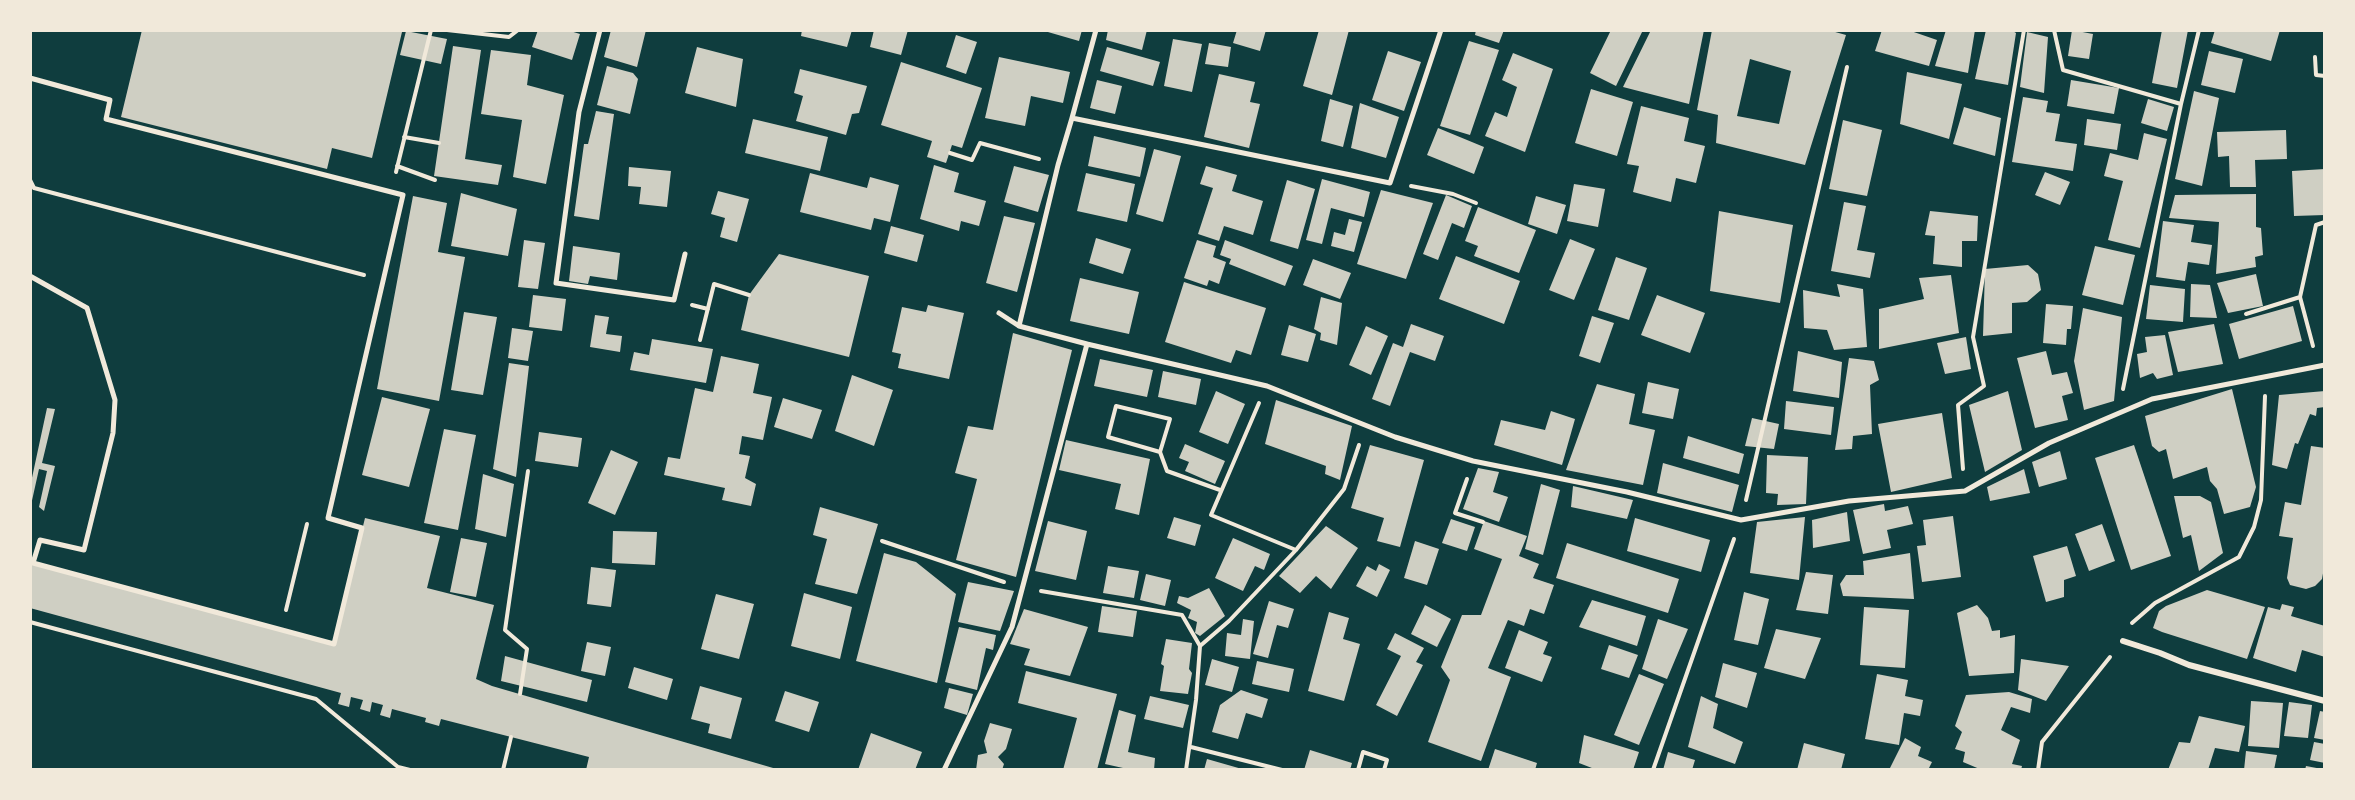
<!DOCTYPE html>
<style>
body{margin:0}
#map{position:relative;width:2355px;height:800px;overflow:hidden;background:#0f3d3e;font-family:"Fira Sans Condensed",sans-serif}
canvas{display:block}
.frame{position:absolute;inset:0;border:32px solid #f1e9da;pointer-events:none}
</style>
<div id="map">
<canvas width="2355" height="800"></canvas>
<div class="frame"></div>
</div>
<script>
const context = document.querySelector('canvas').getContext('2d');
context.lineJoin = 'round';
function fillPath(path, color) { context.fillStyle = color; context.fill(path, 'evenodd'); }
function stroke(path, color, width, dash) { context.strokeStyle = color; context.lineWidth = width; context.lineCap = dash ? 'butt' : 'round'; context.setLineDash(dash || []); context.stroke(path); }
const building = new Path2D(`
 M142,30H393L402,32L372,158L332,148L327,169L121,117Z
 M538,30H567L580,34L572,60L532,47Z
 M611,30H646L637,67L604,57Z
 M802,30H852L847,47L801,36Z
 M874,30H908L901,55L870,47Z
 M1041,30H1082L1079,41Z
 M1108,30H1147L1142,50L1106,40Z
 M1237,30H1266L1260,51L1233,43Z
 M1319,30H1349L1332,95L1303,86Z
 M1476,30H1504L1499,43L1475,35Z
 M1611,30H1643L1616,86L1590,73Z
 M1651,30H1704L1689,104L1623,87Z
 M1712,30H1828L1846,35L1805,165L1716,143L1718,115L1697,110ZM1750,59L1791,71L1779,124L1737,116Z
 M1882,30H1908L1937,40L1929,66L1875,51Z
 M1946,30H1975L1968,73L1935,66Z
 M1986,30H2011L2016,33L2008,85L1975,79Z
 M2072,30L2093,34L2089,59L2068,56Z
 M2162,30H2188L2177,88L2152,83Z
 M2215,30H2280L2271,61L2211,43Z
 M406,31L447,39L441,64L400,55Z
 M2027,32L2048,37L2044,93L2020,87Z
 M956,35L977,42L966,74L946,67Z
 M1173,39L1202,44L1192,92L1164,86Z
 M1469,41L1499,50L1470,135L1440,126Z
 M1209,43L1231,47L1228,67L1205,64Z
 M453,46L481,50L465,159L502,165L498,185L434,176Z
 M697,47L743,59L736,107L685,93Z
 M1107,47L1160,62L1153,86L1100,71Z
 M491,50L531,55L527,85L564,95L546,184L513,177L522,120L481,114Z
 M1388,51L1421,62L1404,111L1372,100Z
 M2209,51L2243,59L2235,93L2201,85Z
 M1513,53L1553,69L1525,152L1485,136L1495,112L1507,117L1517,87L1502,80Z
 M999,57L1070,72L1063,103L1031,96L1025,126L985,118Z
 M901,62L982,88L962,148L952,145L946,163L927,157L932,141L881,125Z
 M607,66L633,73L638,79L630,114L597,105Z
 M800,69L867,86L859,113L852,114L846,135L796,121L803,96L794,93Z
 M1907,72L1962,84L1949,139L1900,124Z
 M1219,74L1255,82L1250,102L1260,104L1249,148L1204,137Z
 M1097,80L1122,86L1115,114L1090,108Z
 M2071,80L2119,88L2114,114L2067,106Z
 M1591,89L1633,102L1617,156L1575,143Z
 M2194,91L2219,98L2202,186L2175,179Z
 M2023,97L2048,101L2046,112L2060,114L2055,141L2077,144L2073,171L2012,162Z
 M1330,99L1353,106L1343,147L1321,141Z
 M2148,99L2174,107L2167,131L2141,123Z
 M1360,103L1399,117L1386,158L1351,148Z
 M1641,106L1689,118L1684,141L1705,146L1696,183L1676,178L1671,202L1633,192L1639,166L1627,164Z
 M1964,107L2001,118L1995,156L1953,144Z
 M596,111L614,114L599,220L574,216L584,144H588Z
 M753,119L828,137L820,171L745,153Z
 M2087,119L2121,124L2117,150L2084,145Z
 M1843,120L1882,130L1867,196L1829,189Z
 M1438,128L1484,147L1474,174L1427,155Z
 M2286,130L2287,159L2255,160L2256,187H2230L2229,156L2218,157L2217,132Z
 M2144,133L2167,139L2140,248L2108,240L2123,181L2104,176L2110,153L2138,160Z
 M1094,136L1146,148L1140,177L1088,166Z
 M1154,149L1181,156L1163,222L1136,214Z
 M934,165L959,173L954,192L986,201L979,226L961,221L959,231L920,219Z
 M1014,166L1049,175L1038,212L1004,202Z
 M1206,166L1237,175L1232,191L1263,201L1253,235L1224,226L1219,241L1198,234L1213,188L1200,184Z
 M629,167L671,171L667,207L639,204L641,187L628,186Z
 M2325,169V215L2294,216L2292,171Z
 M2045,172L2070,182L2060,205L2035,195Z
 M810,173L867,188L870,177L899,185L890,222L874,218L871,230L800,212Z
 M1086,173L1135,184L1127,222L1077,211Z
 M1322,179L1370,192L1364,217L1331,208L1322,244L1306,240Z
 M1287,180L1315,189L1298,249L1270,241Z
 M1574,184L1605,189L1598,227L1567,221Z
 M1381,190L1433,203L1406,279L1357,264Z
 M718,191L749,199L737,242L720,237L725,218L711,214Z
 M461,193L517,209L508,256L451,246Z
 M2256,194V227L2261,228L2263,255L2255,257L2256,267L2216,274L2219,222L2169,218L2175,195Z
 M1446,195L1472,206L1464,228L1452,223L1438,260L1423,254Z
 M413,196L447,203L438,252L465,257L439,401L377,389Z
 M1536,196L1566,205L1557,234L1528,224Z
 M1844,202L1866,206L1857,250L1875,253L1870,278L1831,271Z
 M1478,207L1536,230L1519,273L1474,256L1478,246L1465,241Z
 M1719,211L1793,225L1780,303L1710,291Z
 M1930,211L1978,216L1977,241H1962V267L1933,264L1935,236L1925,235Z
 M1004,216L1035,223L1017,292L986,283Z
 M1349,219L1362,222L1354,252L1331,246L1334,232L1345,235Z
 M2163,221L2194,225L2191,242L2212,245L2209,265L2188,262L2185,281L2156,277Z
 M891,226L924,235L917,262L884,253Z
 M1096,238L1131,249L1123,274L1089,263Z
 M1570,239L1595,249L1574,300L1549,290Z
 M524,240L545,243L538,289L518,287Z
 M1197,240L1216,246L1213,257L1226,262L1219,284L1209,280L1207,286L1184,278Z
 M1225,240L1293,266L1285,286L1229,264L1231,259L1220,255Z
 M573,246L620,253L617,280L590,276L588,284L569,281Z
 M2095,246L2135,255L2123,305L2082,295Z
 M779,254L869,276L849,357L741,330L749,295Z
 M1456,256L1520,281L1504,324L1439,299Z
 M1616,257L1647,268L1629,320L1598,310Z
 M1313,259L1351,273L1340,299L1303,285Z
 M2028,265L2038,274L2041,290L2027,302L2012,303V333L1983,336L1985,269Z
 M2256,274L2263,306L2228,313L2217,283Z
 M1951,275L1959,333L1879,349V309L1924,299L1919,278Z
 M1080,278L1139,292L1129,334L1070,321Z
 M1184,282L1266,308L1251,355L1236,350L1231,363L1165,342Z
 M1837,284L1863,289L1867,347L1834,350L1827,330L1804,328L1803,290L1840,297Z
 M2191,284L2210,285L2217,318L2190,317Z
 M2150,285L2185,289L2183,322L2146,319Z
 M533,295L566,299L562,331L529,327Z
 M1657,295L1705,313L1690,353L1641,335Z
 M1321,297L1342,303L1337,345L1320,340L1321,333L1314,329Z
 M2046,304L2073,306L2071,329H2067L2066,345L2043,343Z
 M928,305L964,313L949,379L898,368L901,354L892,352L902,307L926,312Z
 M2293,306L2302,341L2239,359L2229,324Z
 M2083,308L2122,317L2114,401L2084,410L2074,361Z
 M464,312L497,317L483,395L451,390Z
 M595,315L609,317L606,334L622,336L620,352L590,347Z
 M1592,316L1614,323L1600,363L1579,356Z
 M1411,324L1444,336L1435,361L1410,352L1390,406L1372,399L1393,343L1403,347Z
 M2214,324L2223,364L2178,372L2168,332Z
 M1289,325L1316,334L1308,362L1281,355Z
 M1366,326L1388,336L1371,375L1349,365Z
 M512,328L533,331L528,361L508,358Z
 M1013,333L1072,350L1016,577L956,560L977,479L955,473L968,426L993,430Z
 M2165,335L2173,375L2157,379L2153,373L2140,378L2137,354L2147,352L2145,337Z
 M1966,337L1971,369L1945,374L1937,343Z
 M652,339L713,349L706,383L630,370L634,352L649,355Z
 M1798,351L1842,362L1839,398L1793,391Z
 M2046,351L2052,375L2067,372L2073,393L2062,396L2068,420L2035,428L2017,358Z
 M721,356L759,364L753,393L772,397L763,440L742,436L739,454L750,456L745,478L756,484L751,506L722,500L725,488L664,475L668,457L680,459L695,388L713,392Z
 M1849,358L1874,361L1879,380L1870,385L1872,434L1853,436L1852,449L1835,450Z
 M1100,359L1153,370L1147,397L1094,386Z
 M509,363L529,366L516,477L493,469Z
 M1163,371L1201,379L1196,405L1158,397Z
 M852,375L893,390L874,446L835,431Z
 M1648,382L1679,389L1673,419L1642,413Z
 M1597,384L1635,394L1629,424L1655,430L1643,485L1566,470Z
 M2232,389L2256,487L2250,507L2224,514L2217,489L2210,481L2207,467L2173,479L2166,449L2159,452L2152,446L2145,416Z
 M1216,391L1245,404L1228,444L1199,432Z
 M2008,391L2022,450L1985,472L1969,405Z
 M2325,391V407L2317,408L2316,416L2310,414L2298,444L2295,443L2287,469L2272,465L2279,395Z
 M382,397L430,409L409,487L362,475Z
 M783,398L822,410L812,439L774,427Z
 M1276,400L1352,426L1340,480L1325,474L1326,466L1265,444Z
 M1786,401L1834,407L1831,435L1784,429Z
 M47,408L55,409L42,463L55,466L44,511L39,507L47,471L39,469L31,505L30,487Z
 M1551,411L1575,419L1562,465L1494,445L1501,420L1545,430Z
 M1942,413L1952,478L1891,492L1878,424Z
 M1752,418L1779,424L1774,449L1745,446Z
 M444,429L476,435L458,530L424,523Z
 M539,432L582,438L578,467L535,461Z
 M1688,436L1744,454L1739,474L1683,458Z
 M1066,440L1150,459L1139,515L1115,509L1121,484L1059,470Z
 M1185,444L1225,461L1215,484L1185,471L1189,462L1179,458Z
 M1370,445L1424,460L1400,547L1377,541L1384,518L1351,508Z
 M2134,445L2171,556L2131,570L2095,458Z
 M2311,446L2325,448V562L2322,579L2315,586L2306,589L2290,585L2287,578L2293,538L2279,536L2285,502L2301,505Z
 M611,450L638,462L615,515L588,503Z
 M2060,451L2067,479L2039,487L2032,462Z
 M1767,455L1808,457L1806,504L1777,505L1778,494L1766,493Z
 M1663,463L1739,485L1732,512L1657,493Z
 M1478,468L1499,472L1493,492L1508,497L1499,522L1463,509Z
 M2024,469L2030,493L1990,501L1987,487Z
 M483,474L514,484L506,537L475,529Z
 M1541,484L1560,490L1543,555L1525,549Z
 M1573,486L1633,500L1627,519L1571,507Z
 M2174,496H2200L2211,502L2223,553L2199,571L2191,535L2183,538Z
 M1884,504L1885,511L1908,506L1913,524L1887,530L1891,548L1863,554L1853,510Z
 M820,507L878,524L857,594L815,584L827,539L813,535Z
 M1847,512L1850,541L1813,548L1812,520Z
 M1953,516L1961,577L1922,582L1917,546L1926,545L1923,520Z
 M1174,517L1201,525L1195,546L1167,538Z
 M1805,517L1799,580L1750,573L1757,522Z
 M365,518L440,536L427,588L494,605L476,679L492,686L780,770H586L589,757L441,719L439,726L425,722L426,718L392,709L390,718L380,715L383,705L372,702L370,712L360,709L363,700L351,697L349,707L338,704L341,693L30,608V562L334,644Z
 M1635,518L1710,540L1701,572L1627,551Z
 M1451,519L1475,527L1467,551L1442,543Z
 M1048,521L1087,531L1076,580L1035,571Z
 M1484,521L1527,536L1519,556L1539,564L1533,578L1554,585L1544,614L1530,609L1524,626L1508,620L1488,668L1511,677L1481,761L1428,742L1450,680L1441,667L1462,615H1481L1502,559L1474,549Z
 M2102,524L2115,561L2089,571L2075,534Z
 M1326,526L1358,548L1331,589L1316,576L1300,593L1279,576Z
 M613,531L657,532L655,565L612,563Z
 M461,538L487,543L476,597L450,592Z
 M1233,538L1270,554L1264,570L1255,566L1243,591L1215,578Z
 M1415,541L1439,549L1427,585L1404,578Z
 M1567,543L1679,579L1668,613L1556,578Z
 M2067,546L2076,576L2064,580V597L2046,602L2033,556Z
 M884,553L916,562L956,594L937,683L856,661Z
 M1910,553L1914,599L1843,596L1840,584L1846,575H1864L1863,561Z
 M1379,564L1390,570L1377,597L1356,586L1367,566L1376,571Z
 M1108,566L1139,571L1134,598L1103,593Z
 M591,567L616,570L611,607L587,604Z
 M1806,572L1833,575L1828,614L1796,610Z
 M1146,574L1171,580L1165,606L1140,600Z
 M968,582L1014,591L1000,631L958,622Z
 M1209,588L1225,616L1200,636L1195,633L1197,622L1188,618L1191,610L1177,603L1179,596L1188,598Z
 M2207,590L2265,607L2247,659L2162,632L2153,628L2159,611L2166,606Z
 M1744,592L1769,599L1758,645L1734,640Z
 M804,593L852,607L840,659L791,646Z
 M716,594L754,604L739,659L701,649Z
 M1592,600L1646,616L1637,646L1579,627Z
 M1269,601L1294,609L1288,628L1277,625L1268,658L1253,654Z
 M2282,604L2294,607L2291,616L2325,626V657L2302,650L2296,672L2253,658L2268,607L2280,610Z
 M1425,605L1451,619L1437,647L1411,634Z
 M1977,605L1988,618L1992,631L2000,630V638L2015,635L2014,673L1969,676L1957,613Z
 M1102,606L1137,611L1133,637L1098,632Z
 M1864,607L1909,610L1905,668L1860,665Z
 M1024,609L1088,627L1070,676L1024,665L1030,649L1010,644Z
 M1329,612L1349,618L1343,639L1360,644L1344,701L1308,691Z
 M1243,619L1254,621L1250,659L1225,656L1227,633L1241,635Z
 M1658,619L1688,629L1667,679L1642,669Z
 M959,627L996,635L993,650L986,648L977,690L945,682Z
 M1776,629L1821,638L1805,679L1764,668Z
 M1519,630L1548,642L1543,654L1552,657L1542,682L1505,668Z
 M1395,633L1424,648L1416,662L1423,665L1397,716L1376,705L1401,656L1387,649Z
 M1166,639L1192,643L1189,669L1192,673L1188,694L1160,691L1164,666L1161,664Z
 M587,642L611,647L605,676L581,671Z
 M1609,645L1638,655L1629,678L1601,669Z
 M505,656L592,680L587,702L501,681Z
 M1212,659L1239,667L1232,692L1205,685Z
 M2021,659L2069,666L2046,701L2018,690Z
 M1257,661L1294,669L1289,692L1252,684Z
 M1723,663L1757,673L1747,708L1715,697Z
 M634,667L673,679L667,700L628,688Z
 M1026,671L1117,694L1097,770H1063L1077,718L1018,703Z
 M1639,674L1664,684L1639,745L1614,735Z
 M1877,674L1908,680L1905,696L1923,700L1920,716L1904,713L1899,745L1865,739Z
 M700,686L742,698L731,739L708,733L710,724L691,719Z
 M949,688L973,694L967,715L944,708Z
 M1241,690L1268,699L1262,718L1246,713L1238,739L1212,732L1220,705Z
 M785,691L819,702L809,732L775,721Z
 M2009,692L2032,699L2030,713L2011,707L2001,730L2020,740L2012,764L2022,766L2021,770H1982L1963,762L1965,752L1955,749L1962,732L1955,726L1966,695Z
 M1150,696L1189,705L1183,728L1144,719Z
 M1701,696L1718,704L1713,728L1743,742L1735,764L1688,747Z
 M2251,701L2283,703L2279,748L2248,746Z
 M2289,702L2312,705L2308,738L2284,736Z
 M1119,710L1136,715L1128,752L1155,758L1154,770H1132L1105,764Z
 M2320,711L2325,712V740L2314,738Z
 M2199,716L2245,726L2239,752L2215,748L2208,770H2168L2179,742L2190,743Z
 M990,723L1012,729L1006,749L998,757L1004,764L1002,770H976L978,755L987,753L984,741Z
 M871,733L922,752L915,770H858Z
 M1584,735L1639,752L1633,770H1597L1579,763Z
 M1905,738L1921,747L1918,756L1932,762L1928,770H1889Z
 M2314,742L2325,744V763L2310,760Z
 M1804,743L1845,754L1841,770H1797Z
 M1495,749L1537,763L1535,770H1488Z
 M1310,750L1352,763L1350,770H1304Z
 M2246,751L2277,755L2274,770H2244Z
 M1668,752L1695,760L1692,770H1663Z
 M1207,759L1242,769V770H1204Z
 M2306,766L2322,769V770H2305Z`);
const path = new Path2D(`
 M447,30L509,37L518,30
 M2054,30L2063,70L2181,104
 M2315,57L2316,75L2325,76
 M404,137L439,143
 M950,153L972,160L980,143L1039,159
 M397,166L435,180
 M396,172L431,30
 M30,180L34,188L364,275
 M1411,186L1453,194L1476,203
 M692,305L708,309
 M2246,314L2300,297
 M700,340L714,284L749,295
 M2313,346L2300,297L2316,225L2325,222
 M2123,389L2181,104L2199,30
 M1259,403L1211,515L1296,550
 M1160,452L1170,419L1116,406L1108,437L1160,452L1167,471L1220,490
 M1963,469L1958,405L1984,386L1973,337L2024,30
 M1467,479L1455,513L1483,522
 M1746,500L1847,67
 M882,541L1004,582
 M1041,591L1182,615L1200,646
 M286,610L307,524
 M30,622L316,699L398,767L410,770
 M2132,623L2155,603L2239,557L2254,527L2261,500L2265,396
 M520,694L527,649L505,630L528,471
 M1191,747L1282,770
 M503,770L511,737
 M1186,770L1196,700L1200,646L1229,621L1296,550L1344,489L1359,445
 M1358,770L1363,752L1387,760L1384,770
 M1653,770L1734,539
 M2038,770L2042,742L2110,657`);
const pedestrian = new Path2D(`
 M600,30L579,112L556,283L674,300L685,254
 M30,78L110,100L106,119L403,195L328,518L362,528L334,644L33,563L40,540L84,550L113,433L115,400L87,308L30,276
 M1072,118L1096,30
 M999,313L1019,326L1087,344L1267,386L1395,437L1473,461L1627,492L1741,520L1849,501L1965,491L2049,443L2152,399L2325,365
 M1019,326L1058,165L1072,118L1390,183L1441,30
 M944,770L1012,627L1087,344`);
const minor = new Path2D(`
 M2123,641L2160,653L2189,665L2325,701`);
fillPath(building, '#cfcfc3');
stroke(path, '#f1e9da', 4);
stroke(pedestrian, '#f1e9da', 5);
stroke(minor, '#f1e9da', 6);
</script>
